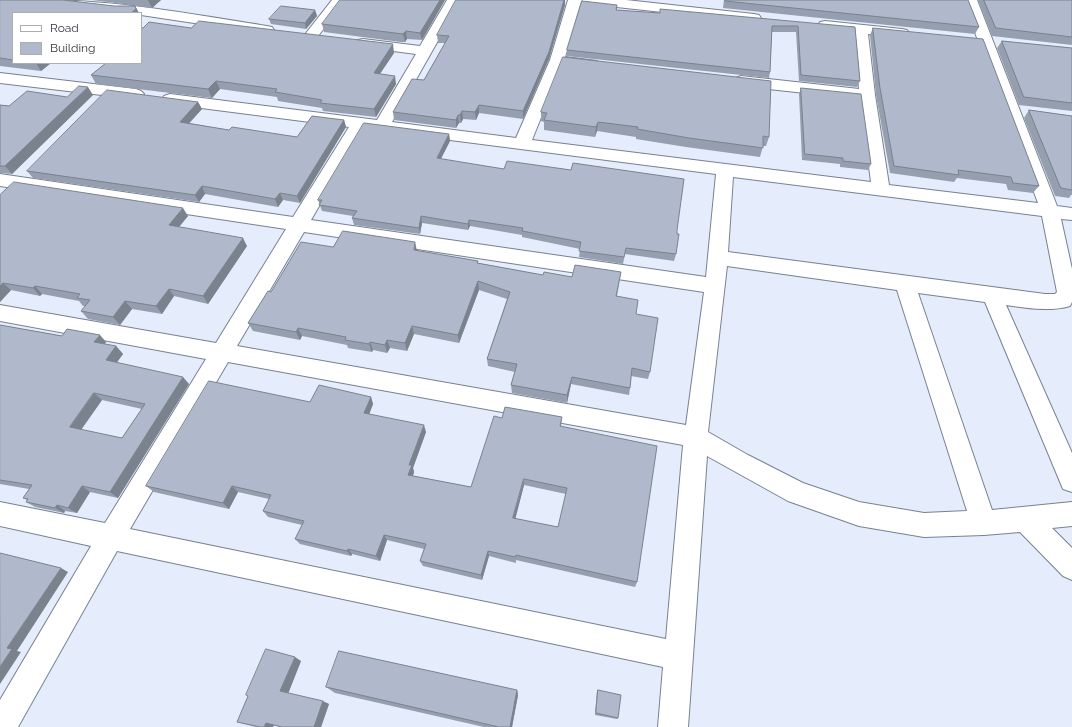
<!DOCTYPE html>
<style>
body{margin:0}
#map{position:relative;width:1072px;height:727px;overflow:hidden;background:#e5edfc;font-family:Raleway,sans-serif}
canvas{display:block}
.legend{position:absolute;left:12px;top:12px;width:130px;height:52px;box-sizing:border-box;background:#fff;border:1px solid #adaeb1;margin:0;padding:5px 7px;list-style:none;font-size:12px;color:#31353c}
.legend li{display:flex;align-items:center;gap:8px;height:20px}
.legend b{width:20px;border:1px solid #adaeb1}
</style>
<div id="map">
<canvas width="1072" height="727"></canvas>
<ul class="legend">
<li><b style="height:5px;background:#fff"></b>Road</li>
<li><b style="height:11px;background:#afb9cb"></b>Building</li>
</ul>
</div>
<script>
const context = document.querySelector('canvas').getContext('2d');
context.lineJoin = 'round';
function stroke(path, color, width, dash) { context.strokeStyle = color; context.lineWidth = width; context.lineCap = dash ? 'butt' : 'round'; context.setLineDash(dash || []); context.stroke(path); }
function fillPath(path, color) { context.fillStyle = color; context.fill(path, 'evenodd'); }
const minor = new Path2D(`
 M40,0C117,0 192,14 267,26L272,27L274,30L272,33L267,34L141,15V13H125L47,4L42,3Z
 M332,0H346L315,40H305L303,37Z
 M447,0H461L392,122L516,138L550,60L568,0H582L565,57L597,61L599,64L597,67L592,68L562,65L532,140L871,182L860,99L741,86L736,84L733,81L736,78L741,76L859,89L854,32L820,28L818,25L820,22L825,21L902,29L907,30L909,33L907,36L902,37L868,34L875,95L889,185L1038,203L963,0H977L1057,206L1072,208V220L1061,219L1072,269V302L1070,306C1049,312 1028,308 1006,305L1072,453V492L1063,489L985,302L918,293L992,510L1072,502V526L1052,528L1072,548V580L1063,576L1020,532L984,535L924,537L859,526L788,501L707,456L688,727H658L663,667L117,551L18,727H0V700L91,546L0,526V502L105,523L206,359L0,321V305L216,343L286,229L0,186V174L293,217L349,127L170,104L164,102L162,99L164,96L170,94L377,120L416,54L363,47L358,46L356,43L358,40L363,39L420,46ZM364,129L716,174L706,277L311,220ZM733,177L1042,216L1057,292L1055,294H1045L728,252ZM304,232L704,292L686,425L237,346ZM727,266L897,290L967,511L924,513L859,502L803,483L748,455L708,432ZM228,362L683,445L666,639L130,529Z
 M582,0H626L754,14L759,15L761,18L759,21L754,22L589,4L584,3Z
 M0,73L136,89L141,91L144,94L141,97L136,99L0,83Z`);
const wall = new Path2D(`
 M0,0L114,6H135L139,13H13V63H51L41,71L0,66Z
 M92,0H161L152,8Z
 M445,0L422,40L407,39L405,42H401L324,32L322,24Z
 M724,0H968L979,27L975,34L723,8Z
 M978,0H1072V45L992,36Z
 M565,5L549,59L523,119L479,113L476,120L463,119L461,123H459L456,128L394,120L393,112L424,80L445,43H438L437,35Z
 M617,5V10L855,27L860,81L857,87L799,81L796,32H772L770,72L769,78L567,56V50Z
 M315,10L317,16L306,29L271,24L269,19Z
 M191,28L394,53L380,74L396,84L376,117L323,111L322,108L278,101L277,97L220,89L212,98L96,84L91,75Z
 M873,28L1039,186L1033,193L1008,190L1006,184L957,178L954,182L890,173L876,95L870,35Z
 M1002,41L1072,48V111L1019,105L997,48Z
 M801,88L871,164L868,170L840,167V164L802,160L799,94Z
 M93,95L12,174L0,173V105L9,106L67,97Z
 M198,102L202,109L189,123L229,130L297,137L344,120L346,127L300,203L283,200L278,207L205,194L199,202L33,178L27,171Z
 M1029,110L1072,116V195H1071L1069,198L1055,196L1024,118Z
 M541,112L769,137L766,146H763L760,157L686,147L636,139V137L597,131L595,137L544,130V122L541,121Z
 M449,134L450,141L441,159L677,230L676,254L674,261L625,254L623,264L579,257L580,249L522,237V235L470,226L468,230L422,223L420,234L354,225L352,218L353,216L322,211L318,200Z
 M0,195L188,216L179,227L247,246L208,304L174,296L162,314L132,309L120,325L88,319L81,311L85,306H83L79,301L42,294L40,296L11,290L0,302Z
 M333,247L417,251L478,261V263L543,275L572,277L621,272L617,296L636,314L650,372L648,379L631,376L630,388L629,395L571,384L567,403L512,393L511,385L515,372L488,366L487,359L507,299L479,290L459,343L414,334L407,351L390,348L387,353L373,350L372,352L348,348L347,345L302,336L300,340L253,331L248,323L271,292Z
 M0,325L62,336L106,342L105,344L116,346L123,354L116,363L189,384L118,498L90,492L77,513L65,511L64,513L35,507L26,502L27,500L23,498L29,489L0,484ZM102,400L142,409L122,438L81,430Z
 M371,397L373,404L369,414L426,432L413,468L414,472L413,476L471,487L502,418L562,417L561,427L637,582L635,587L516,560V563L489,556L482,580L423,566L420,561L424,549L387,540L380,561L352,554L351,556L300,544L295,539L302,525L268,517L263,511L269,499L238,492L229,509L154,492L146,486L310,402ZM524,485L566,494L558,527L515,519Z
 M301,661L288,693L329,704L321,727H280L274,725L273,727H256L237,722Z
 M326,687L517,690L518,695L512,727H484L335,693Z
 M598,690L618,718L617,719L595,715L597,692Z`);
const shadedWall = new Path2D(`
 M148,0H161L152,8Z
 M440,0H445L422,40L420,33Z
 M564,0H565V5L549,59L523,119V111Z
 M135,6L139,13H131Z
 M315,10L317,16L306,29L305,23Z
 M406,31L407,39L405,42L403,34Z
 M393,44L394,53L375,81L374,73Z
 M36,63H51L41,71Z
 M395,76L396,84L376,117L374,109Z
 M216,81L220,89L212,98L208,89Z
 M88,87L93,95L12,174L5,166Z
 M198,102L202,109L184,129L180,122Z
 M479,105V113L476,120L475,112Z
 M462,111L463,119L461,123L460,115Z
 M458,115L459,123L456,128V120Z
 M344,120L346,127L300,203L297,196Z
 M598,122L597,131L595,137L596,127Z
 M449,134L450,141L438,164L437,158Z
 M202,186L205,194L199,202L195,195Z
 M280,193L283,200L278,207L275,199Z
 M183,208L188,216L174,233L169,225Z
 M421,216L422,223L420,234L419,228Z
 M469,220L470,226L468,230V224Z
 M243,238L247,246L208,304L203,296Z
 M415,242L417,251L414,250Z
 M478,281L479,290L459,343L458,335Z
 M3,283L11,290L0,302V286Z
 M35,286L42,294L40,296L33,288Z
 M169,289L174,296L162,314L156,306Z
 M125,301L132,309L120,325L113,317Z
 M412,326L414,334L407,351L405,343Z
 M298,328L302,336L300,340L296,332Z
 M100,335L106,342L101,349L94,342Z
 M387,340L390,348L387,353L385,345Z
 M370,342L373,350L372,352L369,344Z
 M116,346L123,354L113,368L106,360Z
 M183,377L189,384L118,498L110,492Z
 M572,377L571,384L567,403V395Z
 M94,393L102,400L78,434L70,427Z
 M371,397L373,404L367,420L364,413Z
 M424,425L426,432L413,468L414,472L411,481L408,475L409,465Z
 M524,479V485L514,524L513,518Z
 M82,486L90,492L77,513L68,508Z
 M232,486L238,492L229,509L223,503Z
 M57,505L65,511L64,513L55,508Z
 M384,535L387,540L380,561L376,556Z
 M348,549L352,554L351,556L347,551Z
 M488,551L489,556L482,580L481,575Z
 M61,568L68,572L17,651L21,652L0,684V667L7,648Z
 M295,657L301,661L288,694L280,691Z
 M517,690L518,695L512,727H510Z
 M323,701L329,704L321,727H314Z
 M266,723L274,725L273,727H264Z`);
const building = new Path2D(`
 M0,0H63L114,6H135L136,9L131,13H13V60L0,58Z
 M340,0H440L420,33L406,31L403,34L322,24Z
 M456,0H564L549,52L523,111L479,105L475,112L462,111L460,115H458L456,120L393,112L412,79L424,80L449,36L437,35Z
 M725,0H968L979,27L725,1Z
 M984,0H1072V37L996,28Z
 M582,1L617,5L616,10L660,13V9L855,27L860,81L801,75L798,26H772L770,72L567,50Z
 M281,6L315,10L305,23L269,19Z
 M199,21L393,44L374,73L395,76L374,109L320,103L322,100L275,92L277,89L216,81L208,89L91,75L106,63H141V28H143L149,22L191,28Z
 M873,28L983,39L1039,186L1013,183L1011,177L958,170L959,175L894,166L880,88Z
 M1002,41L1072,48V103L1024,97Z
 M563,57L771,81L769,137L763,136V148L689,138L637,129L638,127L598,122L596,127L544,120L547,113L541,112Z
 M79,86L88,87L5,166H0V105L9,106L27,91L67,97Z
 M801,88L861,94L871,164L843,161V158L805,154Z
 M107,90L198,102L180,122L229,130L232,127L297,137L312,116L344,120L297,196L280,193L275,199L202,186L195,195L27,171Z
 M1029,110L1072,116V190L1061,188Z
 M364,123L449,134L437,158L455,161L504,169L507,161L571,170L573,163L684,179L677,230V234H679L676,254L626,248L624,257L579,251L581,242L522,231L523,228L469,220L468,224L421,216L419,228L352,218L357,211L319,205L322,200H318Z
 M14,182L183,208L169,225L243,238L203,296L169,289L156,306L125,301L113,317L81,311L90,300L77,298L80,294L35,286L33,288L3,283L0,286V195Z
 M343,231L415,242L414,250L478,261L477,263L543,275L544,272L572,277L575,265L621,272L616,296L638,300L636,314L658,318L650,372L632,368L630,388L572,377L567,395L511,385L517,364L487,359L510,292L478,281L458,335L412,326L405,343L387,340L385,345L370,342L369,344L345,340L346,337L298,328L296,332L248,323L268,291L271,292L301,242L333,247Z
 M0,325L62,336L67,329L100,335L94,342L116,346L106,360L183,377L110,492L82,486L68,508L57,505L55,508L26,502L28,499L23,498L32,485L0,480ZM94,393L145,404L122,438L70,427Z
 M209,381L310,402L319,385L371,397L364,413L424,425L409,465H412L408,475L471,487L494,416L502,418L505,407L562,417L560,426L657,446L637,582L516,555L515,557L488,551L481,575L420,561L426,544L384,535L376,556L348,549L347,551L295,539L304,521L263,511L271,495L232,486L223,503L146,486ZM524,479L567,488L558,527L513,518Z
 M0,553L61,568L7,648L12,649L0,667Z
 M266,649L295,657L280,691L323,701L314,727H282L266,723L264,727H260L237,722L248,696L246,695Z
 M339,651L517,690L510,727H499L326,687Z
 M598,690L621,695L618,718L596,713Z`);
stroke(minor, '#788192', 2);
fillPath(minor, '#fff');
fillPath(wall, '#969faf');
fillPath(shadedWall, '#7a828e');
fillPath(building, '#afb9cb');
stroke(building, '#7a828e', 1);
</script>
